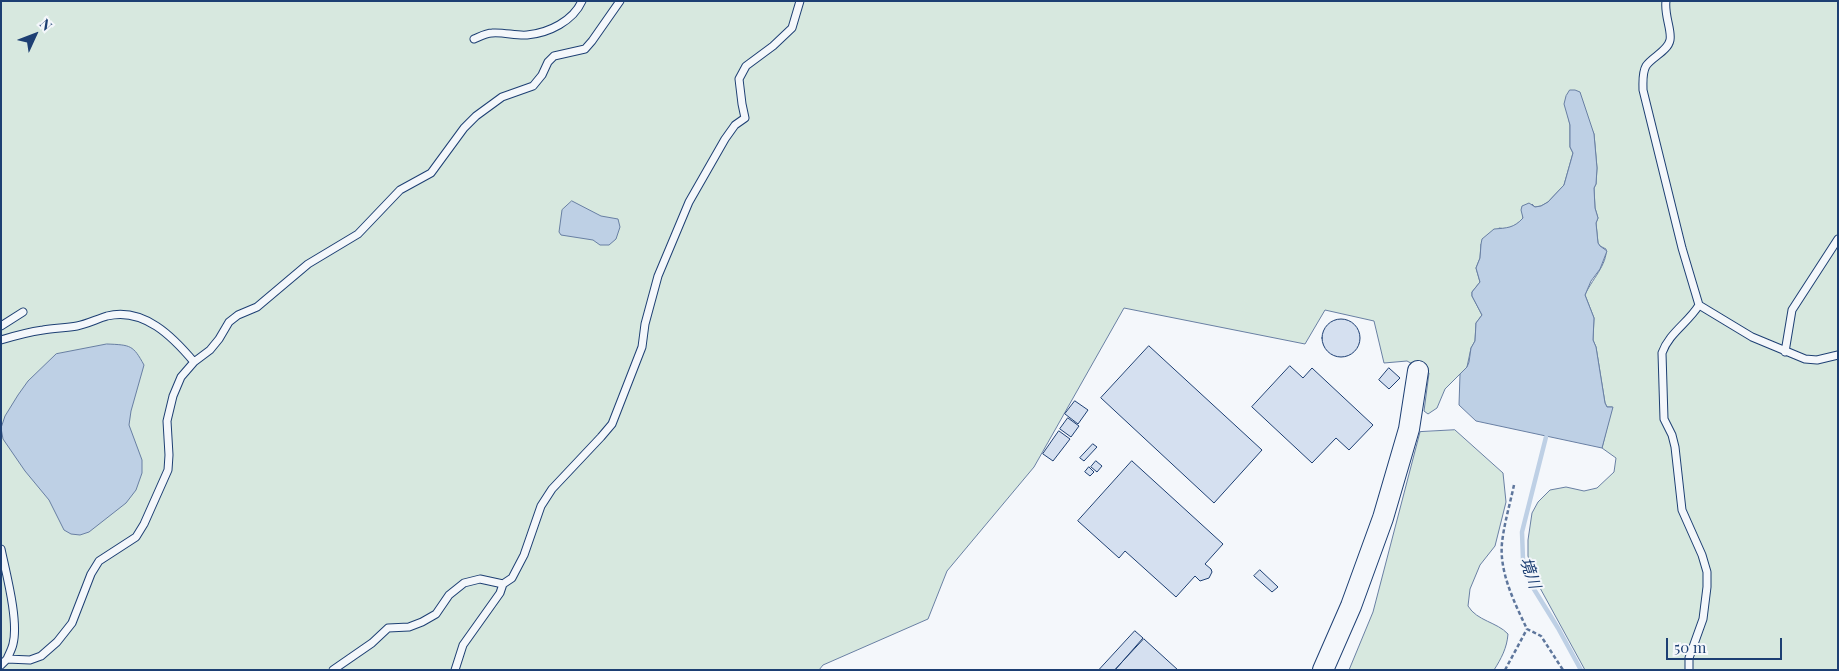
<!DOCTYPE html>
<meta charset="utf-8">
<style>
body{margin:0}
#map{position:relative;width:1839px;height:671px;overflow:hidden;background:#f4f7fb;font-family:"Playfair Display",serif}
canvas{display:block}
.frame{position:absolute;inset:0;border:2px solid #1d3f73;pointer-events:none}
.north{position:absolute;left:10px;top:10px;width:50px;height:50px;-webkit-text-stroke:4px #f4f7fb;paint-order:stroke;rotate:47deg;font-size:14px;font-weight:700;line-height:20px;text-align:center;color:#1d3f73}
.north::after{content:'';display:block;margin:auto;width:18px;height:22px;background:#1d3f73;clip-path:polygon(50% 0,100% 100%,50% 72%,0 100%)}
.scale{position:absolute;left:1666px;top:638px;width:116px;height:22px;box-sizing:border-box;border:2px solid #1d3f73;border-top:0;padding-left:6px;font-size:15px;line-height:18px;white-space:nowrap;color:#1d3f73;-webkit-text-stroke:4px #f4f7fb;paint-order:stroke}
</style>
<div id="map">
<canvas width="1839" height="671"></canvas>
<div class="frame"></div>
<div class="north">N</div>
<div class="scale">50 m</div>
</div>
<script>
const context = document.querySelector('canvas').getContext('2d');
context.lineJoin = 'round';
function fillPath(path, color) { context.fillStyle = color; context.fill(path, 'evenodd'); }
function stroke(path, color, width, dash) { context.strokeStyle = color; context.lineWidth = width; context.lineCap = dash ? 'butt' : 'round'; context.setLineDash(dash || []); context.stroke(path); }
function write(font, color, halo, rows, align = 'center') {
  context.font = font + ' "Playfair Display","Noto Sans JP",serif'; context.lineWidth = 4; context.setLineDash([]); context.textBaseline = 'middle'; context.strokeStyle = halo; context.fillStyle = color; for (const [text, x, y, turn = 0] of rows) {
    context.save(); context.translate(x, y); context.rotate((+turn || 0) * Math.PI / 180); context.textAlign = isNaN(turn) ? turn : align; if (halo) context.strokeText(text, 0, 0); context.fillText(text, 0, 0); context.restore();
  }
}
const green = new Path2D(`
 M1,1H1838V670H1585L1534,577L1528,556V540L1532,513L1538,502L1550,490L1566,487L1584,491L1597,488L1614,472L1616,458L1602,448L1612,407H1607L1605,403L1596,347L1593,340L1594,318L1585,295C1590,282 1608,264 1606,249L1600,246L1598,243L1596,223L1598,218L1595,208L1594,188L1596,184L1597,168L1594,134L1590,126L1568,116L1570,125V147L1573,153L1564,185L1548,202L1541,206L1535,207L1532,204L1523,214V218C1516,226 1509,230 1499,228L1481,244L1480,258L1476,268L1480,282L1472,292V296L1482,315L1476,323L1475,341L1471,348L1467,367L1445,389L1437,408L1428,414L1424,411L1429,373L1407,361L1384,363L1374,321L1325,310L1305,344L1124,308L1034,467L947,571L928,619L823,665L819,670H1Z
 M1455,430L1503,473L1506,502L1495,546L1480,565L1470,589L1468,606C1477,621 1497,622 1508,634C1507,648 1501,659 1494,670H1349L1373,612L1420,432Z`);
const water = new Path2D(`
 M1570,90H1575L1580,92L1594,134L1597,168L1596,184L1594,188L1595,208L1598,218L1596,223L1598,243L1600,246L1607,251L1600,269L1591,281L1585,295L1594,318L1593,340L1596,347L1605,403L1607,407H1613L1602,448L1476,421L1459,405L1460,374L1467,367L1469,362L1471,348L1475,341L1476,323L1482,315L1472,296V292L1480,282L1476,268L1480,258L1481,244L1482,239L1494,229C1507,228 1514,228 1523,218L1521,210L1522,206L1529,203L1535,207L1541,206L1548,202L1564,185L1573,153L1570,147V125L1564,104L1566,96Z
 M572,201L601,216L618,219L620,227L616,239L609,245H600L593,240L561,235L559,232L562,210Z
 M107,344C131,345 133,345 144,365L131,411L129,425L142,460V473L136,490L126,503L89,532L80,535L71,534L64,530L49,500L25,471L3,439L1,428L5,416L18,395L28,381L56,354Z`);
const stream = new Path2D(`
 M1546,437L1522,532L1523,560L1532,586L1558,628L1581,670`);
const building = new Path2D(`
 M1322 338a19 19 0 1 1 38 0a19 19 0 1 1-38 0Z
 M1149,346L1262,450L1214,503L1101,398Z
 M1290,366L1303,378L1312,368L1373,425L1349,450L1336,438L1312,463L1252,407Z
 M1389,368L1400,378L1389,389L1379,380Z
 M1075,401L1088,410L1078,424L1065,414Z
 M1068,418L1079,426L1071,437L1060,429Z
 M1059,431L1070,439L1053,461L1043,454Z
 M1093,444L1097,447L1084,461L1080,458Z
 M1096,461L1102,466L1097,472L1091,467Z
 M1132,461L1223,544L1205,564L1211,569L1212,572L1209,578L1200,581L1195,576L1176,597L1125,551L1119,558L1078,521Z
 M1089,467L1094,472L1090,476L1085,472Z
 M1260,570L1278,587L1272,592L1254,576Z
 M1135,631L1143,638L1115,670H1099Z
 M1144,639L1178,670H1115Z`);
const path = new Path2D(`
 M1514,485C1510,504 1504,524 1502,543C1499,572 1515,604 1527,629L1541,636L1563,670
 M1505,670L1527,629`);
const lane = new Path2D(`
 M1666,1C1664,15 1672,30 1670,40C1668,51 1652,57 1646,66C1642,73 1643,82 1643,90L1682,248L1699,305L1752,337L1805,359L1817,360L1838,355
 M474,39C479,37 486,33 492,33C504,32 516,36 527,35C549,33 573,21 582,1
 M1,326L23,312
 M1,340C14,336 29,332 43,330C54,328 66,328 77,326C87,324 97,319 107,316C144,307 173,337 194,362
 M1785,352L1792,310L1838,239
 M1,549C6,573 19,621 13,644C12,649 9,654 7,659
 M1,665L7,659L30,660L41,656L57,642L72,623L91,574L99,561L136,537L144,524L168,470L169,455L167,421L173,396L181,377L194,362L210,350L219,339L229,322L238,315L257,307L308,264L358,234L400,190L431,173L464,128L476,116L502,97L533,86L542,75L548,62L554,56L585,49L592,41L620,1
 M333,670L372,643L388,628L409,627L422,622L436,614L449,595L464,583L480,579L503,584L512,578L524,555L541,506L552,489L601,437L612,424L642,347L645,324L658,276L689,202L725,139L735,125L745,118L742,104L739,79L746,66L773,46L792,28L800,1
 M455,670L463,645L500,593L503,584
 M1689,670V658L1703,619L1707,587V572L1702,555L1682,510L1675,447L1672,435L1664,419L1662,353C1669,333 1688,323 1699,305`);
const secondary = new Path2D(`
 M1323,670L1351,606L1383,518L1409,429L1418,371`);
const waterNames = [
 ["境川",1530,573,71]
];
fillPath(green, '#d7e8df');
stroke(green, '#687fa3', 1);
fillPath(water, '#bed0e5');
stroke(water, '#687fa3', 1);
stroke(stream, '#bed0e5', 4.5);
fillPath(building, '#d5e0f0');
stroke(building, '#1d3f73', 1);
stroke(lane, '#1d3f73', 9);
stroke(secondary, '#1d3f73', 22);
stroke(path, '#5e769c', 2.5, [4, 2.5]);
stroke(lane, '#f4f7fb', 7);
stroke(secondary, '#f4f7fb', 20);
write('italic 16px', '#1d3f73', '#f4f7fb', waterNames);
</script>
